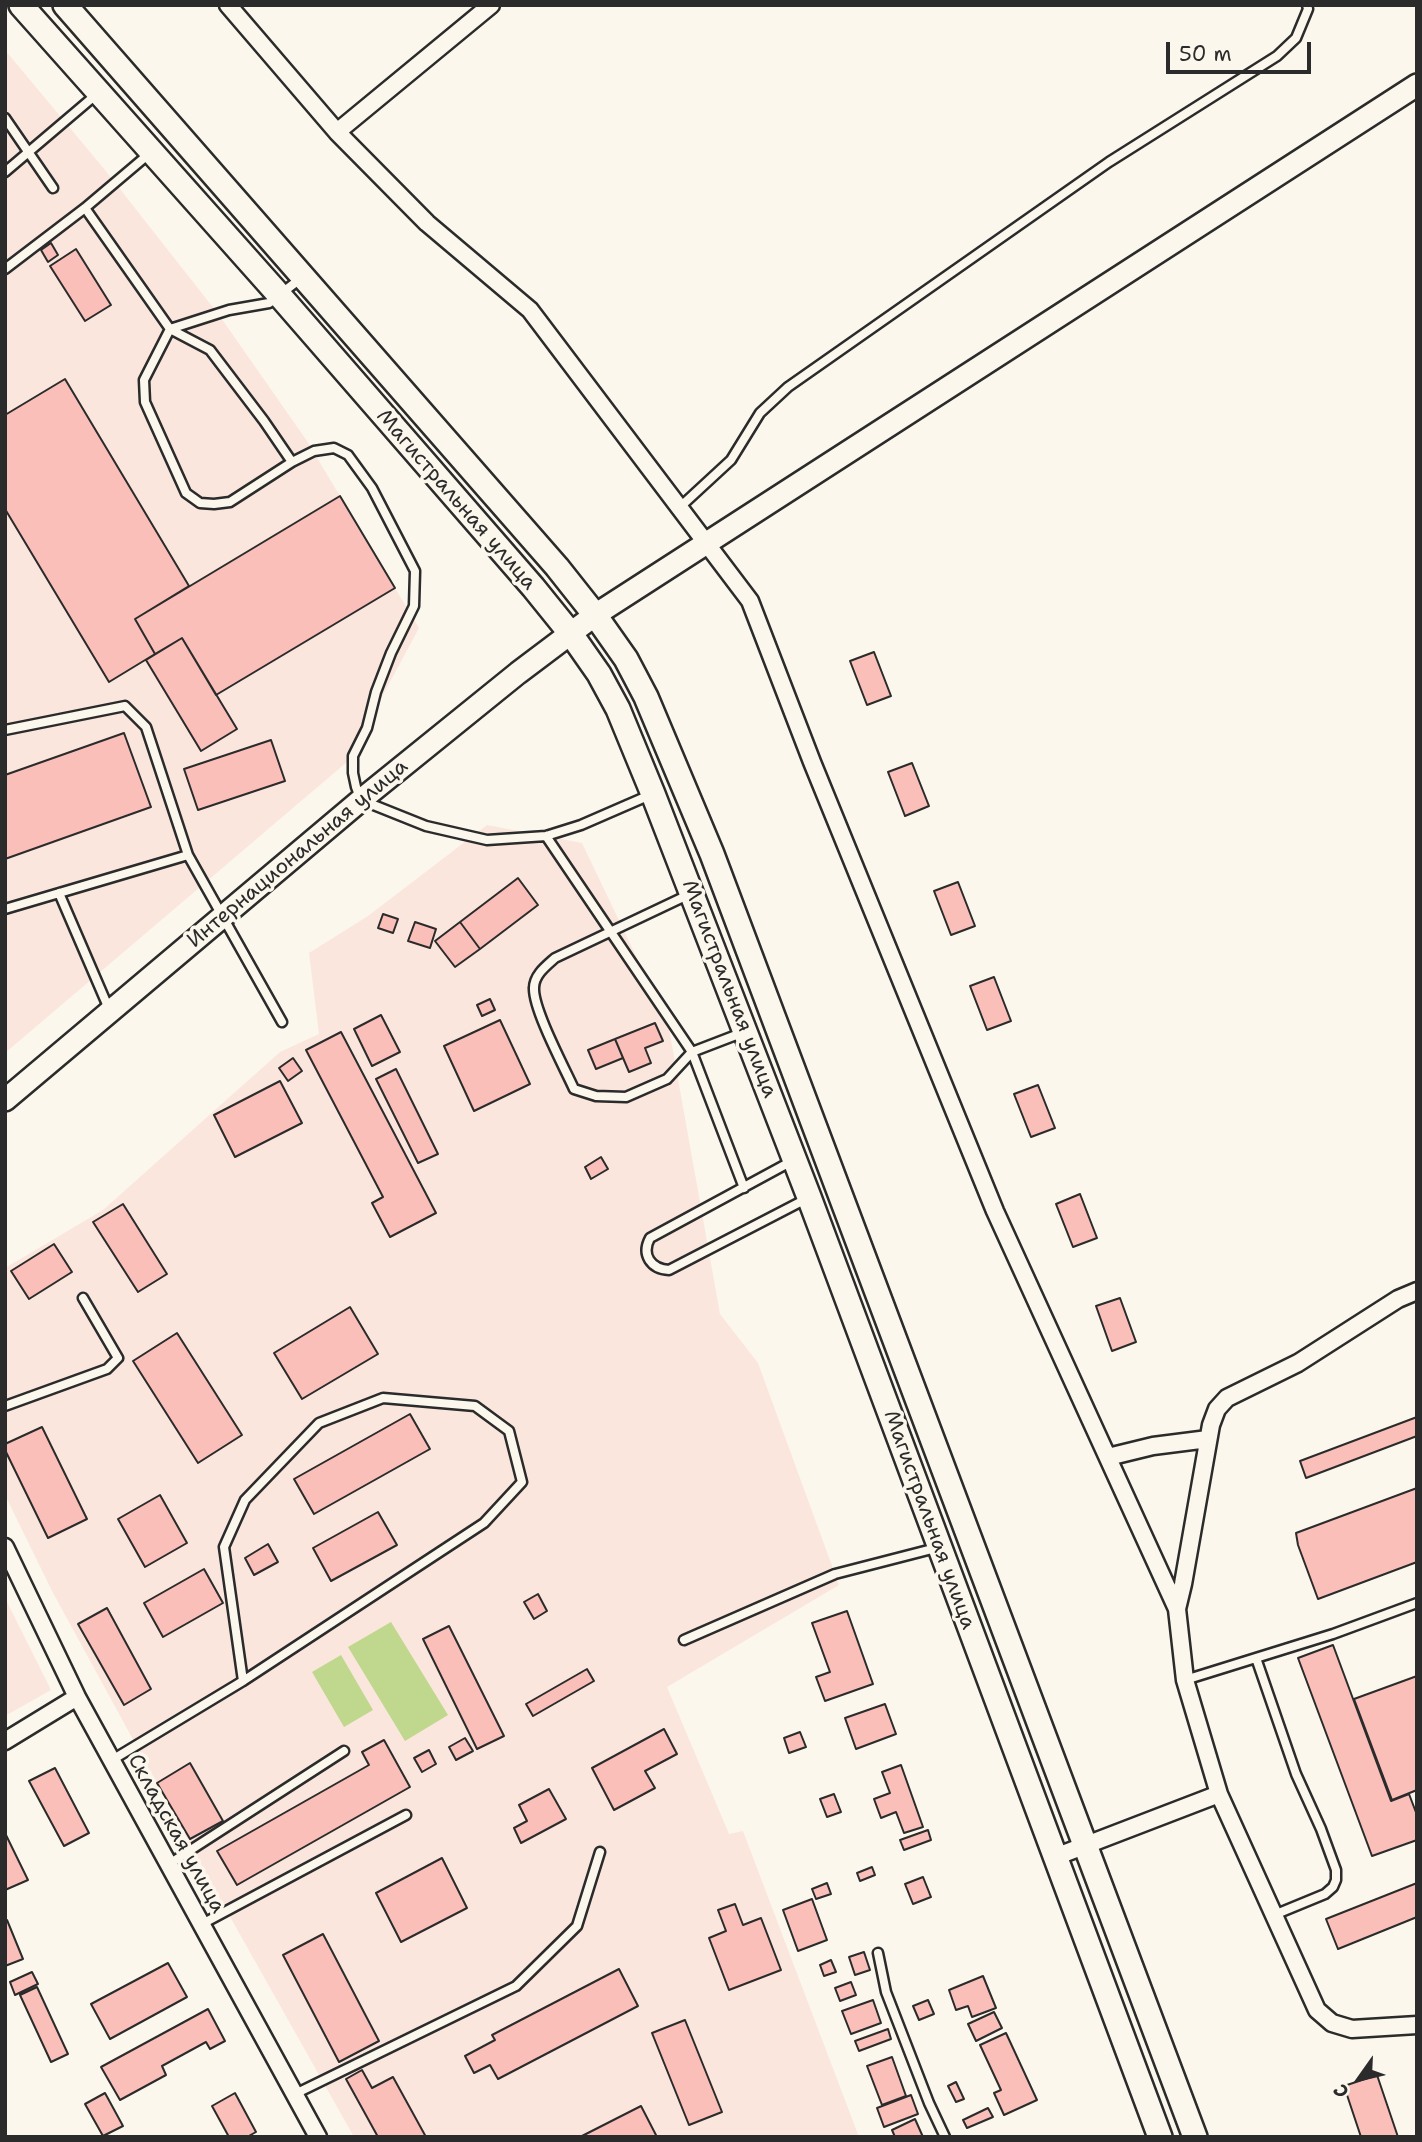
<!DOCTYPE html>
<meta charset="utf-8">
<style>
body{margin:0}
#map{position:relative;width:1422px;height:2142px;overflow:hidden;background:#fbf7ec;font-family:"Shantell Sans",sans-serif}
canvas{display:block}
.frame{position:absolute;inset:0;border:7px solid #2b2b2b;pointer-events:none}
.north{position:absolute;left:1324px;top:2044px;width:70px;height:70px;-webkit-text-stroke:5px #fbf7ec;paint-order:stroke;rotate:236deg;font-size:19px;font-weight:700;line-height:28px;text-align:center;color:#2b2b2b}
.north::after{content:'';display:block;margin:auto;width:24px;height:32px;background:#2b2b2b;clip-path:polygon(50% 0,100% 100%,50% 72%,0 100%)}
.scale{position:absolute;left:1166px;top:42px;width:145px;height:32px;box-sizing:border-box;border:4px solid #2b2b2b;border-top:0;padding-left:9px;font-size:21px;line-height:24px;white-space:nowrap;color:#2b2b2b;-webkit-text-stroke:5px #fbf7ec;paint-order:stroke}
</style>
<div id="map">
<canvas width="1422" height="2142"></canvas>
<div class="frame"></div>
<div class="north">С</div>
<div class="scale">50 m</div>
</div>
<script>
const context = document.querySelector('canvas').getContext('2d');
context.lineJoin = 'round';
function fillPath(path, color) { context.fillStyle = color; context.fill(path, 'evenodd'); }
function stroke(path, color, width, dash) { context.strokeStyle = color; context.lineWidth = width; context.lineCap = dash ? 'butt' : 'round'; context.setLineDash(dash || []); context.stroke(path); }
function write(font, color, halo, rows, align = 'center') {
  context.font = font + ' "Shantell Sans",sans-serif'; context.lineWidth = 7; context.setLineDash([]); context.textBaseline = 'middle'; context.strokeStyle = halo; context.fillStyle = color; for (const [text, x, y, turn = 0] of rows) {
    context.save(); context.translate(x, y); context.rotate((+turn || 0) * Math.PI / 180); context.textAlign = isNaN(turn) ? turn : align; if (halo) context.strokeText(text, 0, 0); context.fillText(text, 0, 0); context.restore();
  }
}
const built = new Path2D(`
 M5,50L105,170L219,315L307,441L419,628L347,762L5,1053Z
 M487,825L582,843L668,1023L720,1314L758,1363L839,1585L667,1687L729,1834L743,1831L859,2137H354L220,1899L52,1591L5,1495V1268L103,1210L280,1052L319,1034L309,953L368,916Z
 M5,1598L51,1690L5,1716Z`);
const green = new Path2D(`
 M391,1622L448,1715L405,1741L348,1647Z
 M341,1655L373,1710L344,1727L312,1672Z`);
const building = new Path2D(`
 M51,243L58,255L48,262L41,250Z
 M76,249L111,305L85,321L50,266Z
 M65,379L189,586L135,619L155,654L109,682L5,509V415Z
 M340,496L395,588L216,695L182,638L155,654L135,619Z
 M182,638L237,729L201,751L146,660Z
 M874,652L891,696L867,705L850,661Z
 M124,733L151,807L5,859V775Z
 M271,740L285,781L198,810L184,769Z
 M912,763L929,806L905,816L888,772Z
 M518,878L538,905L480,949L460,922Z
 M958,882L975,926L951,935L934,891Z
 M383,914L398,919L393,933L378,928Z
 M415,922L436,929L430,948L408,941Z
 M460,922L480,949L455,967L435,941Z
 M994,977L1011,1021L987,1030L970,986Z
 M490,999L495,1010L482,1016L477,1005Z
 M381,1015L400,1052L372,1066L354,1029Z
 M500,1020L530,1084L474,1111L444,1046Z
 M655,1023L663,1041L645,1048L651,1063L629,1072L615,1039Z
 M341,1032L436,1213L390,1237L372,1203L383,1197L306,1050Z
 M615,1039L623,1058L596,1069L588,1050Z
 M293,1058L302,1071L288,1081L279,1068Z
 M396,1069L438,1154L418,1163L376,1079Z
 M280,1081L302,1123L235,1157L214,1115Z
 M1038,1085L1055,1128L1031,1137L1014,1094Z
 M601,1157L608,1169L591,1179L585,1167Z
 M1080,1194L1097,1238L1073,1247L1056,1204Z
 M123,1204L167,1274L138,1292L93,1222Z
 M54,1244L72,1272L29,1299L11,1271Z
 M1120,1298L1136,1342L1112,1351L1096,1306Z
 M350,1307L378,1354L302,1399L274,1353Z
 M177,1333L242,1435L198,1463L133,1361Z
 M410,1414L430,1449L314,1514L294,1479Z
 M1417,1417V1436L1306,1478L1300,1461Z
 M42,1427L87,1519L48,1538L5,1450V1444Z
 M1417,1488V1562L1318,1599L1298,1545L1296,1533Z
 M160,1495L187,1543L145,1567L118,1519Z
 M378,1512L397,1545L331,1581L313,1548Z
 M268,1544L278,1562L254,1575L245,1558Z
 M204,1569L223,1603L163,1637L144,1603Z
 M538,1594L547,1611L534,1619L524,1602Z
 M107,1608L151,1689L124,1705L78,1624Z
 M847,1611L873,1684L825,1701L816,1677L830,1672L812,1623Z
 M449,1626L504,1736L477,1749L423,1639Z
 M1333,1645L1391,1801L1409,1794L1417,1815V1840L1372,1856L1298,1658Z
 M587,1669L594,1681L533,1716L526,1704Z
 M1417,1676V1790L1392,1800L1354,1699Z
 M885,1704L896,1734L856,1749L845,1718Z
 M664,1729L677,1754L645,1771L655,1788L614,1810L592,1768Z
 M800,1732L806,1747L789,1753L784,1738Z
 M465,1738L473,1751L456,1760L449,1747Z
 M384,1740L410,1787L237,1885L217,1851L369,1765L362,1752Z
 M429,1750L436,1764L422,1772L414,1758Z
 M190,1763L223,1821L190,1839L157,1783Z
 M901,1765L923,1827L904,1833L896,1812L881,1818L874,1799L890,1793L882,1772Z
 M55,1768L89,1833L64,1846L29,1781Z
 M549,1789L566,1819L521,1843L514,1828L527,1821L519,1805Z
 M834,1794L841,1812L827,1817L820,1799Z
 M928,1830L931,1840L904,1850L900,1840Z
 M5,1833L28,1880L5,1890Z
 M442,1858L467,1908L401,1942L376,1893Z
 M872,1867L875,1875L860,1881L857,1873Z
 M923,1877L931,1897L913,1904L905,1884Z
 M827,1883L831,1894L816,1899L812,1889Z
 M1417,1883V1917L1338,1949L1326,1919Z
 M812,1899L827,1940L798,1951L783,1910Z
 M735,1904L743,1925L761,1918L781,1970L729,1990L709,1938L726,1931L718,1910Z
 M7,1920L23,1959L5,1966V1921Z
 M323,1934L379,2041L339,2062L283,1955Z
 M864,1952L870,1970L855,1975L849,1957Z
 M831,1960L836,1972L824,1976L820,1965Z
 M168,1963L187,1997L110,2039L91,2004Z
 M619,1969L638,2006L498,2079L490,2065L474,2073L465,2056L495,2040L492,2035Z
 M32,1972L38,1984L15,1995L10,1982Z
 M983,1976L996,2008L972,2017L968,2006L956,2010L949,1990Z
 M851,1982L856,1995L840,2001L835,1988Z
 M37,1987L68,2054L51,2062L20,1995Z
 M873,2000L881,2023L851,2034L842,2011Z
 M928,2000L934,2014L919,2020L913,2006Z
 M208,2009L225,2041L210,2049L206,2042L162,2066L166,2075L120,2100L101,2067Z
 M994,2012L1002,2028L976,2041L968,2024Z
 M685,2020L722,2112L689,2125L652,2033Z
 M888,2029L891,2039L859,2051L855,2041Z
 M1006,2033L1037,2100L1004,2115L994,2093L1001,2090L980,2045Z
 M892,2057L906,2096L882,2105L867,2066Z
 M362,2070L372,2088L393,2077L426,2137H378L346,2079Z
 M1377,2075L1398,2137H1361L1344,2086Z
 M956,2082L964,2099L956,2102L948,2086Z
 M105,2093L123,2126L103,2136L85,2104Z
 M235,2093L256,2132L247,2137H229L212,2106Z
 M911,2095L918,2114L884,2127L877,2108Z
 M641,2106L657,2137H583L582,2136Z
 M988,2108L993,2117L967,2128L963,2120Z
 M915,2119L923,2137H895L892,2130Z`);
const service = new Path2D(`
 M5,118L53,188
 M5,172L98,93
 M85,208L170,329L210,350L264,421L292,462
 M5,269L85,208L150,153
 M300,279L269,303L229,310L170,329L144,380L145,402L186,493L200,503L214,504L230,502L292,462L314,451L334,448L348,455L372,488L415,571L414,606L391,653L376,692L367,728L353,756V773L356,787L361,800L426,826L487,840L546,836L581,825L650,795
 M679,508L731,460L760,413L788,387L1109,162L1277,56L1296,38L1308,9L1307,5
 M5,730L125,706L146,727L188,855L282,1022
 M546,836L692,1052L744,1188
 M59,893L109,1009
 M690,894L555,958C546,966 534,975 534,988C533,1009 564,1067 574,1089L596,1096L626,1097L667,1079L692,1052L744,1032
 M5,909L188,855
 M792,1161L650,1238C641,1255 651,1269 669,1270L808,1198
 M5,1406L107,1369L118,1358L83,1298
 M684,1640L835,1574L936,1548
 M1256,1658L1296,1774L1321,1829L1336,1870V1880L1333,1887L1325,1894L1274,1915
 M1185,1680L1333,1634L1417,1603
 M112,1760L243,1681L484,1523L522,1482L509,1431L475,1406L383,1398L319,1423L245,1500L224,1547L243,1681
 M169,1864L344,1751
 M202,1924L406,1815
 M878,1953L886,1992L929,2103L945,2137
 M295,2094L516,1986L577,1926L600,1852`);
const minor = new Path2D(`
 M228,5L337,132L427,223L530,310L750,601L812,762L995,1211L1177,1609L1185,1680L1219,1794L1317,2010L1332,2023L1352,2029L1417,2025
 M337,132L491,5
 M1108,1457L1153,1446L1208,1439
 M5,1547L77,1697L318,2137
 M1177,1609L1183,1584L1211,1425L1217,1409L1227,1398L1298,1363L1398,1299L1417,1291
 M5,1741L77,1697
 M1055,1857L1219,1794`);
const tertiary = new Path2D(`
 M5,1100L361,800L518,673L595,615L1417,85`);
const secondary = new Path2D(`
 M21,5L280,296L533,587L571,634L599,674L618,709L653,794L809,1197L1160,2137
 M65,5L557,567L595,615L626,659L646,697L712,854L1195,2137`);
const streetNames = [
 ["Магистральная улица",456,500,49],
 ["Интернациональная улица",298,854,-40],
 ["Магистральная улица",729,989,69],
 ["Магистральная улица",929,1520,70],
 ["Складская улица",176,1834,61]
];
fillPath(built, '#fbe6dd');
fillPath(green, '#bfd88e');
fillPath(building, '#fbbfba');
stroke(building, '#2b2b2b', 2);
stroke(service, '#2b2b2b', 13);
stroke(minor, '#2b2b2b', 21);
stroke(tertiary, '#2b2b2b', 26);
stroke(secondary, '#2b2b2b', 28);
stroke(service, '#fbf7ec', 8);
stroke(minor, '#fbf7ec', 16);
stroke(tertiary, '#fbf7ec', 21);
stroke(secondary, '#fbf7ec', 23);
write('21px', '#2b2b2b', '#fbf7ec', streetNames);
</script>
